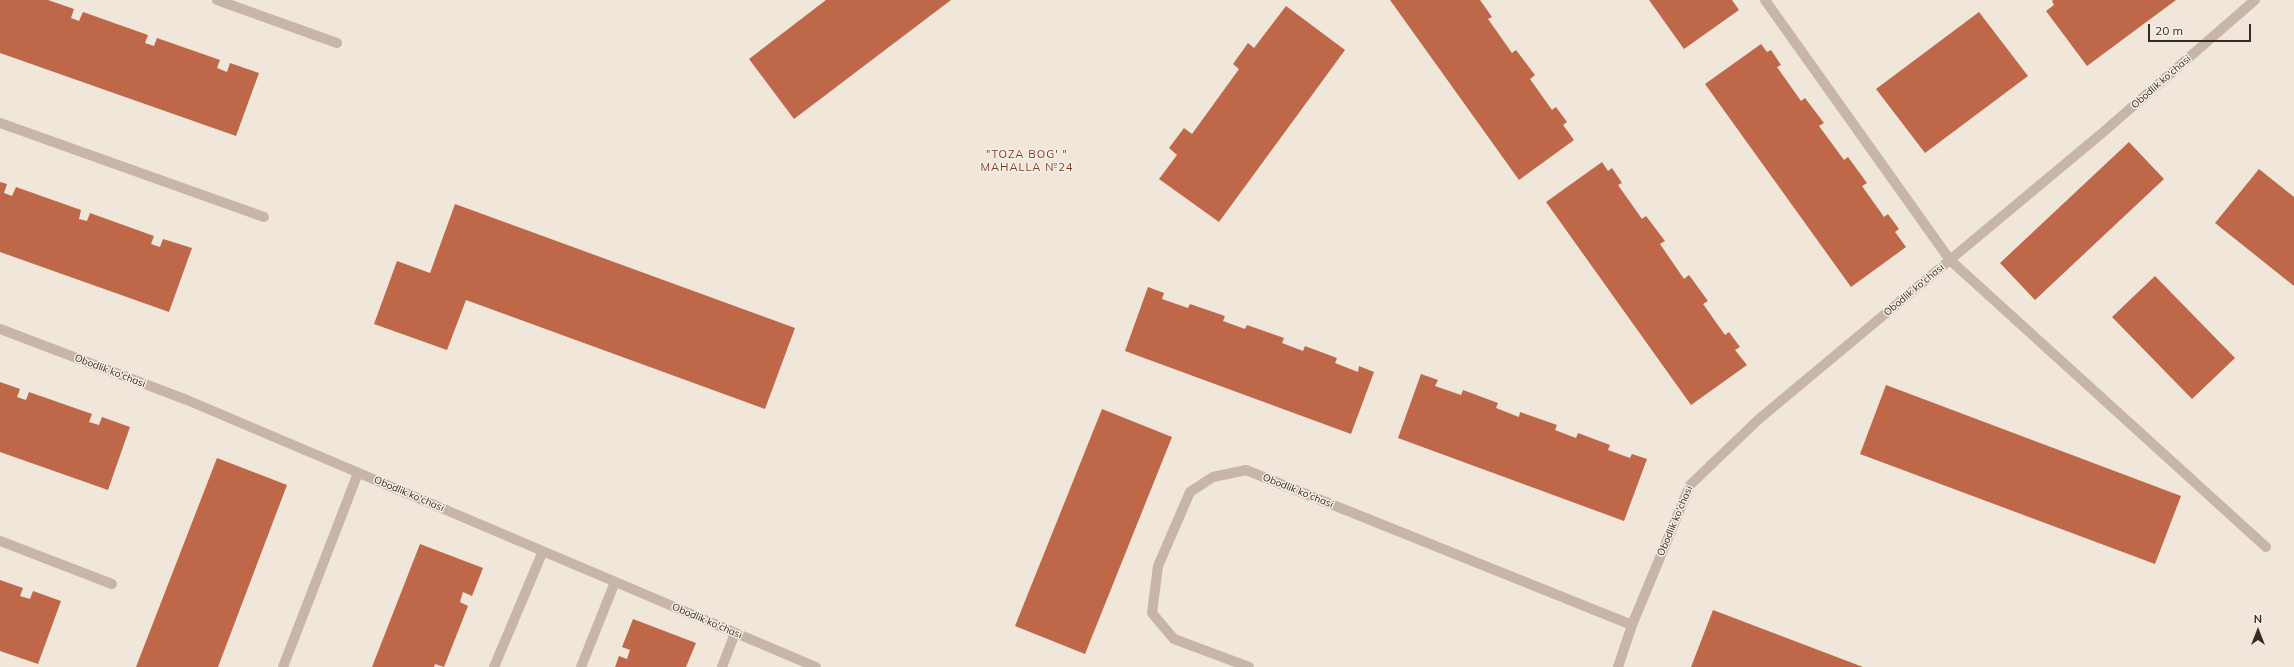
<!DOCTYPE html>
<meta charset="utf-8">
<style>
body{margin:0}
#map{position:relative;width:2294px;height:667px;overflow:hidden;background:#f0e6da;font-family:Mulish,sans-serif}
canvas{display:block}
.north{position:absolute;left:2238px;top:611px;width:40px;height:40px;-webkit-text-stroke:3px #f8f0e6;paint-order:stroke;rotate:0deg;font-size:11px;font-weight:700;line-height:16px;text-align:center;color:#342b27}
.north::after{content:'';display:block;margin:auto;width:14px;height:18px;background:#342b27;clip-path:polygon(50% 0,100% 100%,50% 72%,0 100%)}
.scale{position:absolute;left:2148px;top:24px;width:103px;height:18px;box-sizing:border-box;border:2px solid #342b27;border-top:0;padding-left:5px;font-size:12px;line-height:14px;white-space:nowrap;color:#342b27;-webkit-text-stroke:3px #f8f0e6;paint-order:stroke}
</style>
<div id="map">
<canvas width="2294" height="667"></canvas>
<div class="north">N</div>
<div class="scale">20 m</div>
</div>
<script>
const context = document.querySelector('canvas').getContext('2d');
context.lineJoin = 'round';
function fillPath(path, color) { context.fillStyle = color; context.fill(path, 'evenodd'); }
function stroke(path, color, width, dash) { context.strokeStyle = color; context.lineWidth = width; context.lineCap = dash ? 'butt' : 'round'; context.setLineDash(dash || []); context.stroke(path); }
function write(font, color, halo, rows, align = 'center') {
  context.font = font + ' Mulish,sans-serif'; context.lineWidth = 3; context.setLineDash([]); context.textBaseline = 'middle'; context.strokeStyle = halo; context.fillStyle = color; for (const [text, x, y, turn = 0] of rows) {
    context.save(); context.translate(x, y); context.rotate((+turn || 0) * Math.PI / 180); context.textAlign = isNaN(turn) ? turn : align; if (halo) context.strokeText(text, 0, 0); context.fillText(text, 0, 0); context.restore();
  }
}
const building = new Path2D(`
 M0,0H48L74,9L71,18L79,21L83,12L148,35L145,43L154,46L157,38L220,60L217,68L227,72L230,63L259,73L236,136L0,53Z
 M826,0H951L794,119L749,59Z
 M1390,0H1480L1492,17L1488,19L1512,53L1516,50L1535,75L1530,79L1552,110L1556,107L1567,122L1563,125L1574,140L1519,180Z
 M1649,0H1732L1739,10L1684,49Z
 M2053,0H2176L2087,66L2046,11L2054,5L2052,1Z
 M1286,6L1345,50L1219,222L1159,179L1177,155L1169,148L1184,128L1192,134L1239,69L1233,64L1248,43L1254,48Z
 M1979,12L2028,76L1925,153L1876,89Z
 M1761,44L1767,52L1771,50L1781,65L1777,67L1801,101L1805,98L1824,123L1819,126L1844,160L1848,157L1867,183L1862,186L1884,217L1888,214L1899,229L1895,232L1906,247L1851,287L1705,84Z
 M2129,142L2164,179L2035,300L2000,263Z
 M1602,162L1608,171L1612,168L1622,183L1618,185L1642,219L1646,216L1665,241L1660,244L1684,279L1689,275L1708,301L1703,304L1725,335L1729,332L1740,347L1735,350L1747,365L1691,405L1546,202Z
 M2259,169L2294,197V286L2215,223Z
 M0,182L7,184L4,193L12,196L16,187L81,210L79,219L87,221L90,213L154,236L151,244L160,247L163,239L192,248L169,312L0,252Z
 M455,204L795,328L765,409L466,300L447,350L374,324L397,261L430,273Z
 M2155,276L2235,358L2192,399L2112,317Z
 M1148,287L1164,293L1162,299L1188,308L1190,304L1225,316L1223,321L1245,329L1247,325L1284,338L1282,343L1303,351L1305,346L1337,358L1335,363L1358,372L1359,366L1374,372L1351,434L1125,351Z
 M1421,374L1438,380L1435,386L1461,395L1463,390L1498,403L1496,408L1519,417L1520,412L1557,425L1555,430L1576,438L1578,433L1610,445L1608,450L1630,458L1632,454L1647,459L1624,521L1398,438Z
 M0,382L20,389L17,397L26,400L29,392L92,414L89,422L99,425L102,417L130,427L108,490L0,452Z
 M1886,385L2181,496L2155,564L1860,454Z
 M1102,409L1172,437L1085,654L1015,626Z
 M217,458L287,485L218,667H136Z
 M420,544L483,568L472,596L463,592L460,602L468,606L444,667L435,664L434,667H372Z
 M0,580L23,588L20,596L30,599L33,591L61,601L38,664L0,651Z
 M1713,610L1863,667H1691Z
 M633,619L696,643L686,667H615L619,656L627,659L630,650L622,647Z`);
const minor = new Path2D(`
 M217,0L337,43
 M1765,0L1950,260L2266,547
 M0,123L264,217
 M0,329L187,400L816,667
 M0,541L112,584
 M283,667L358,473
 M494,667L543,551
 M581,667L615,582
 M722,667L735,633
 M1249,667L1174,639L1152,613L1158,566L1190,492L1213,477L1246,470L1632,625
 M1618,667L1632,625L1690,485L1759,419L2101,134L2255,0`);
const streetNames = [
 ["Obodlik ko'chasi",2161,82,-41],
 ["Obodlik ko'chasi",1914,290,-40],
 ["Obodlik ko'chasi",110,371,21],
 ["Obodlik ko'chasi",1298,491,22],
 ["Obodlik ko'chasi",409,494,23],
 ["Obodlik ko'chasi",1675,521,-67],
 ["Obodlik ko'chasi",707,621,23]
];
const neighbourhoodNames = [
 ["\"TOZA BOG' \"",1027,155],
 ["MAHALLA №24",1027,168]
];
fillPath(building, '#bf6849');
stroke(minor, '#c7b6a7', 10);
write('10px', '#342b27', '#f8f0e6', streetNames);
context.letterSpacing = '1px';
write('11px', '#7e3c25', '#f8f0e6', neighbourhoodNames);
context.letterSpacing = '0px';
</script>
